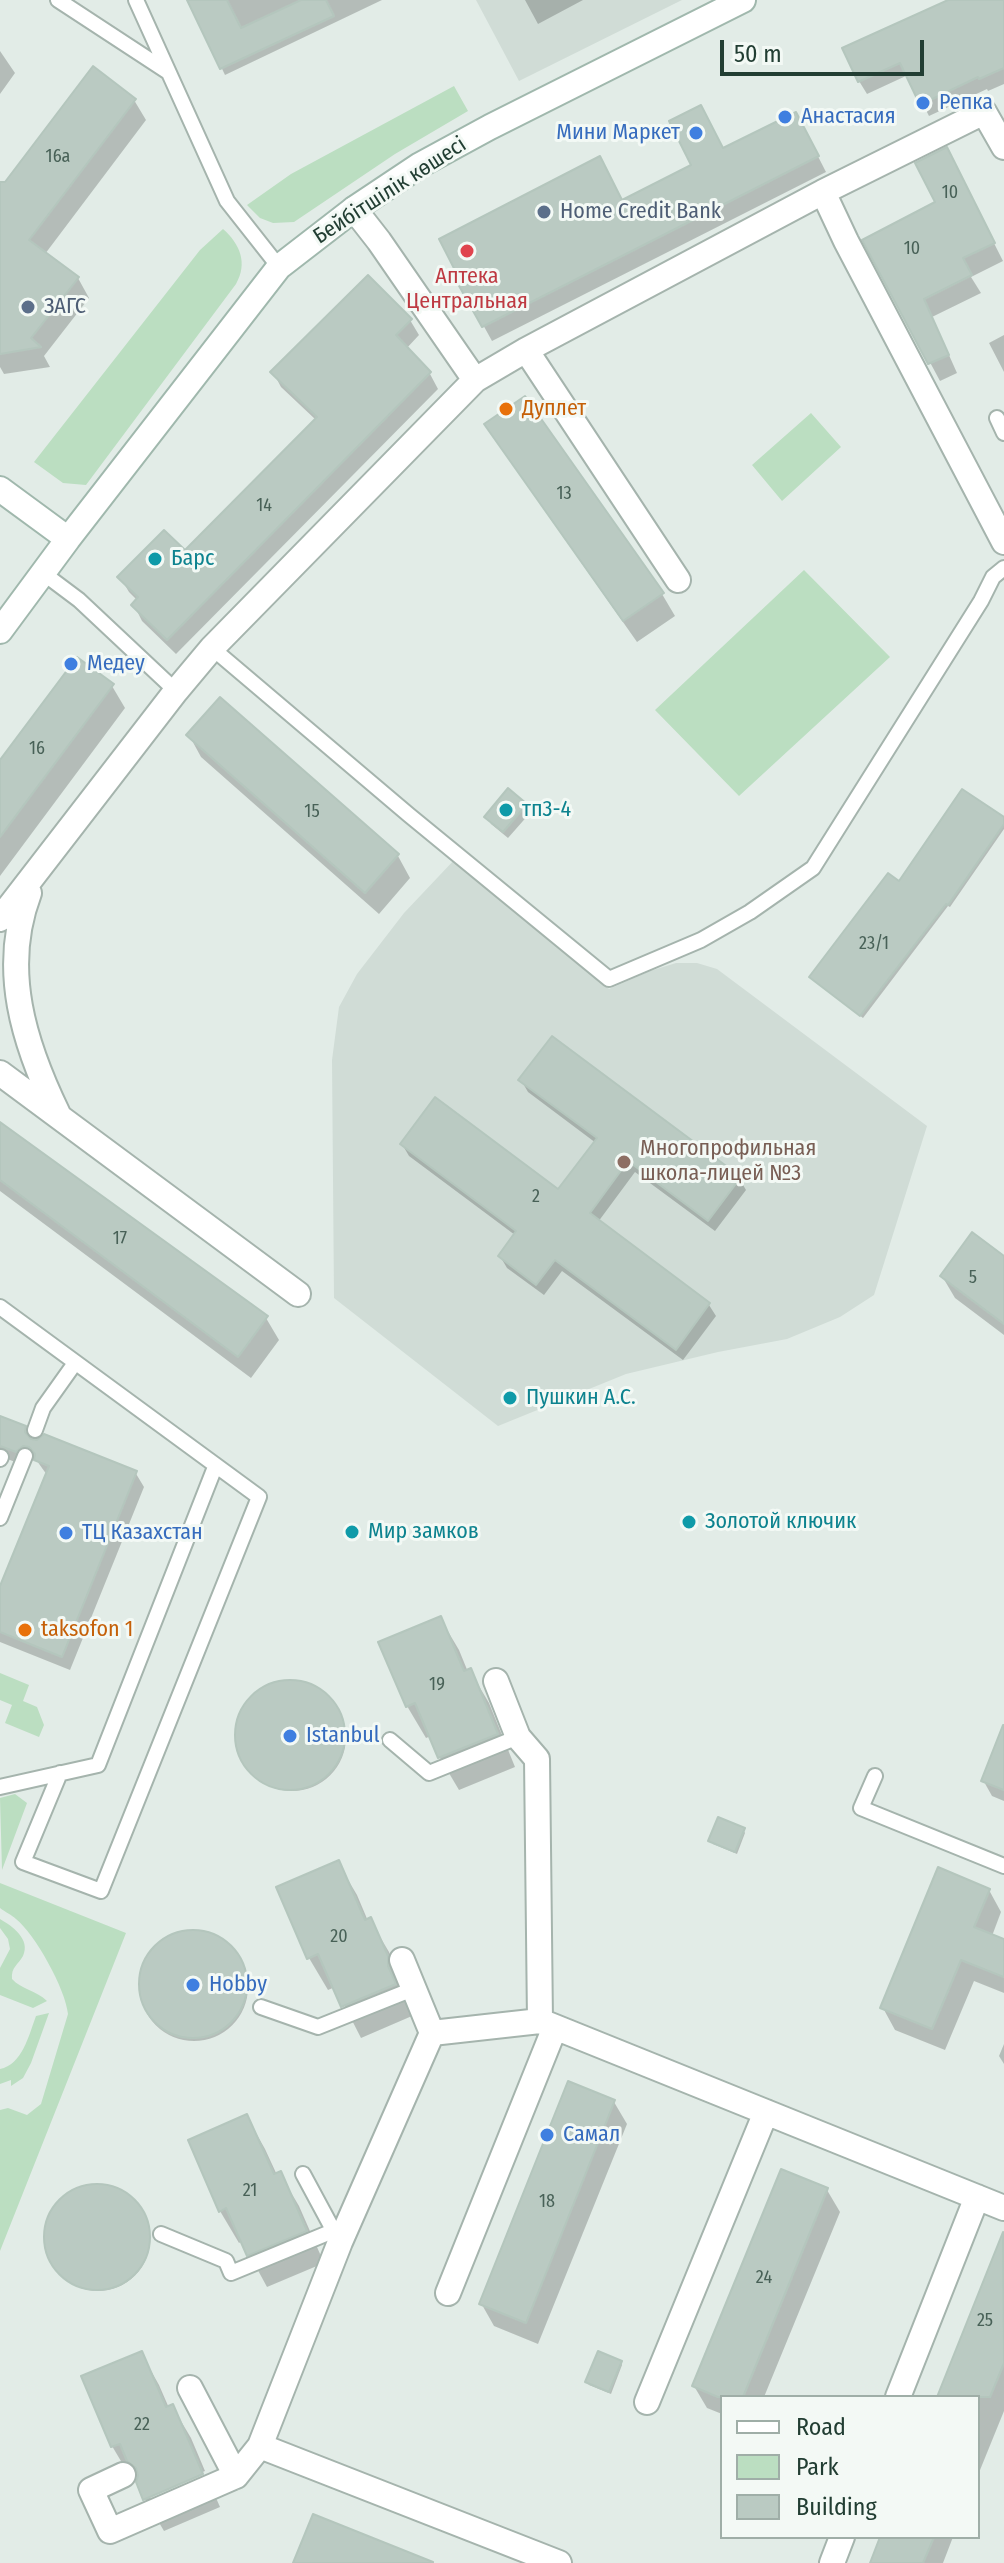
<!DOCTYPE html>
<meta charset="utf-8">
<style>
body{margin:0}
#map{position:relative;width:1004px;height:2563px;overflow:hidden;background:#e2ece7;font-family:"Fira Sans Condensed",sans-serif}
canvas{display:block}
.legend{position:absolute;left:720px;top:2395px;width:260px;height:144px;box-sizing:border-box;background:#f3f9f5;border:2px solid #9faea7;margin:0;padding:10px 14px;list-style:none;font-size:24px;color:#223e33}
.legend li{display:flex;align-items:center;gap:16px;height:40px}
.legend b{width:40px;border:2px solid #9faea7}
.scale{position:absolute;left:720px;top:40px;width:204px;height:36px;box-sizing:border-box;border:4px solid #223e33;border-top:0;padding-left:10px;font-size:24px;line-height:28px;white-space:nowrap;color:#223e33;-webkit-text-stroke:6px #f3f9f5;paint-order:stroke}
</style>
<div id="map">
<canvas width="1004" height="2563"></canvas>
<ul class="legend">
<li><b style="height:10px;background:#fff"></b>Road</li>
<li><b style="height:22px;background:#bbdec1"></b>Park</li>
<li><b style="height:22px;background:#bacac2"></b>Building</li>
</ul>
<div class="scale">50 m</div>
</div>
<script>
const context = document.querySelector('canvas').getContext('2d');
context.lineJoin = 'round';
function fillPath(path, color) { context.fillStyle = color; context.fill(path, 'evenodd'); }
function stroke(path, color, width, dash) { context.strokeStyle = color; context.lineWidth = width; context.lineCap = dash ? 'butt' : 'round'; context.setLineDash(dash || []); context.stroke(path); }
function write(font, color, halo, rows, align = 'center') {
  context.font = font + ' "Fira Sans Condensed",sans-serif'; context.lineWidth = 6; context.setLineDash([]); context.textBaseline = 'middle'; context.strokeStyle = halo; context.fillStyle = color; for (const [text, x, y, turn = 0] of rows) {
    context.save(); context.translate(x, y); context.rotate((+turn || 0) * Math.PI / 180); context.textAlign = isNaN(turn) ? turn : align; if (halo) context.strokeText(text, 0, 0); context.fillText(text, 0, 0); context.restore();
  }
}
const built = new Path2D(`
 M476,0H682L519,81Z
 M456,858L609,989L650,971L676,963H697L717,969L927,1126L874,1295L840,1317L787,1339L718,1352L626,1374L498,1426L334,1298L332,1060L339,1007L357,974L404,913Z`);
const green = new Path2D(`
 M454,86L468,111L395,154L294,222L273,223L260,218L247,205L291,174Z
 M223,229C240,244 248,263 236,284L86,485L63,483L34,462L200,250Z
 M811,413L841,447L782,501L752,465Z
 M804,570L890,657L739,796L655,710Z
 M0,1673L29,1685L23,1701L37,1707L44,1725L39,1737L5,1723L12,1705L0,1700Z
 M15,1794L27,1803L2,1870L0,1798Z
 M0,1883L126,1933L0,2251V2110L8,2108L27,2115L41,2104L68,2014C66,1990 35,1934 16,1919C12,1915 5,1912 0,1908Z
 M0,1919C12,1926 31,1939 23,1956C18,1965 11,1967 12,1979C21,1989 37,1991 47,2001L33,2008L0,1995V1968L10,1949L8,1939L0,1928Z
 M49,2013L31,2063L23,2078L11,2086V2080L0,2084V2069C22,2065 29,2035 36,2016Z`);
const shadow = new Path2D(`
 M189,0H382L225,75Z
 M525,0H583L538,24Z
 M953,0H1004V84L988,91L987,89L929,116L908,75L867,94L859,81Z
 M0,51L15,73L0,94Z
 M134,100L146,120L45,254L78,278L89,298L44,356L50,367L4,374L0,367V212Z
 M804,129L826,172L492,341L461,285L723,150Z
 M956,168L1003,261L971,277L981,293L932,317L957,373L940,381L865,241L938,203Z
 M410,320L419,335L406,349L430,374L438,389L176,654L142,621L134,605L138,601L129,592L120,577L185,553L316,420L281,387L273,372Z
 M1004,335V372L989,343Z
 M487,425L662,594L675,616L637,642L500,447Z
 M112,686L125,708L0,876V763Z
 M221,700L398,856L410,878L379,914L201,757L189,735Z
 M526,805L530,813L508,838L491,824L487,817Z
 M1004,820V829L950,907L948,906L863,1018L813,980L812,977L899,884Z
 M521,1080L739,1178L746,1190L715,1231L635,1172L598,1222L709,1305L716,1316L683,1360L562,1271L544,1295L507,1268L500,1256L515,1235L409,1156L402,1144L559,1192L596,1143L528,1092Z
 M0,1124L266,1318L279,1340L251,1378L0,1191Z
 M1004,1258V1335L955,1298L942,1276Z
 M0,1418L24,1428L32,1441L135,1472L144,1487L70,1670L0,1642V1588L47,1475L37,1461L31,1460L25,1466L0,1456Z
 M440,1618L459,1650L468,1672L470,1671L489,1703L515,1767L459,1790L440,1758L431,1736L426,1738L407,1706Z
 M238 1737a54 54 0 1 1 108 0a54 54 0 1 1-108 0Z
 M1004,1728V1801L992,1796L983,1780Z
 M743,1829L745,1833L737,1854L713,1844L711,1841Z
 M338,1863L357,1895L368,1921L370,1920L389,1952L405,1990L412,2016L361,2038L335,1987L328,1990L309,1958L279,1888Z
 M989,1890L1001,1912L992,1936L1004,1942V1993L974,1981L945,2050L895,2030L883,2008Z
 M140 1987a54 54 0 1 1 108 0a54 54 0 1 1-108 0Z
 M1004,2044V2064L999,2056Z
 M614,2102L627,2124L538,2344L494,2326L481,2303Z
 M247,2117L265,2149L277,2175L280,2174L299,2206L324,2263L267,2287L242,2241L239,2243L220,2211Z
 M46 2239a52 52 0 1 1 104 0a52 52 0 1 1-104 0Z
 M827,2190L840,2212L764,2397H722V2414L707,2408L694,2386Z
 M996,2255L1004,2259V2411L978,2475V2397H939Z
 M141,2353L159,2385L169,2408L172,2406L191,2438L205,2471L150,2495V2499L206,2475L220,2507L164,2531L145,2499L138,2476L131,2478L112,2446Z
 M621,2362L622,2365L611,2394L589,2385L587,2382Z
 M882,2537H953L943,2563H872Z`);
const building = new Path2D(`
 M187,0H227L241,28L301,0H326L334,16L220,69Z
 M948,0H1004V68L979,79L978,77L920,105L900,63L858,82L842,48Z
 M93,66L136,99L29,240L79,277L31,338L41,347L0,354V182H5Z
 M701,105L723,148L796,112L819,156L482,327L458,284L461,282L439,239L600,156L622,200L691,165L669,121Z
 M947,147L995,243L963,258L972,275L924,299L949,355L928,364L862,240L935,202L915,163Z
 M368,275L412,319L396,335L431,372L167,640L131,605L138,597L117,577L164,530L185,550L317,417L270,372Z
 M525,396L664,593L623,621L484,424Z
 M77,657L114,684L0,837V760Z
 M220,697L399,854L365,893L186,735Z
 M508,788L527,804L503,832L484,817Z
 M962,789L1004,817V824L948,905L946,904L860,1016L809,977L888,873L899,881Z
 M552,1036L741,1177L708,1221L628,1161L590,1213L710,1303L676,1350L555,1260L536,1285L498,1256L516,1231L400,1144L435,1097L558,1189L597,1138L518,1080Z
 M0,1122L268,1316L238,1357L0,1180Z
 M972,1232L1004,1256V1324L940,1276Z
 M0,1416L26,1426L25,1432L31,1439L37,1440L44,1434L137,1471L62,1657L0,1632V1586L49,1466L34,1460L35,1454L29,1447L23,1446L16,1452L0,1446Z
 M441,1616L464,1671L471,1668L498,1734L438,1758L415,1703L406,1707L378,1642Z
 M235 1735a55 55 0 1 1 110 0a55 55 0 1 1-110 0Z
 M1003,1725H1004V1790L981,1781Z
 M718,1817L745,1828L735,1852L708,1841Z
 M339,1860L365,1920L371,1917L388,1956V1966L396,1984L341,2007L318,1954L307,1959L276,1887Z
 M938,1867L990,1889L974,1927L1004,1939V1977L961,1960L932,2029L880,2008Z
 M139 1984a54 54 0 1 1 108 0a54 54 0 1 1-108 0Z
 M568,2081L615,2100L526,2323L479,2304Z
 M247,2114L274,2174L281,2171L307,2231L247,2256L226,2208L219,2212L188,2140Z
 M781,2169L828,2188L743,2397H718L692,2386Z
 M44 2237a53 53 0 1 1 106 0a53 53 0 1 1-106 0Z
 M1003,2232L1004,2363L990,2397H937Z
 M142,2351L166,2407L173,2404L203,2474L143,2500L136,2482L138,2476L136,2468L127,2461L120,2444L111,2447L81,2376Z
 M598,2351L622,2361L609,2392L585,2382Z
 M313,2514L433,2562V2563H293Z
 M880,2537H934L923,2563H870Z`);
const lane = new Path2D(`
 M58,0L168,72
 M136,0L227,201L279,267
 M997,418L1004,433
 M43,573L79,600L176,691
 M212,648L409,815L609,979L701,940L750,912L813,868L981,601L993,577L1004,568
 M0,1307L259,1497L101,1891L23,1862L60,1773
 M35,1430L43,1408L75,1363
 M0,1459L1,1457
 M0,1518L25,1456
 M390,1740L429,1773L518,1737
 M875,1776L861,1808L1004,1866
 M0,1787L98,1765L215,1467
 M261,2007L318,2027L413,1989
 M303,2174L338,2239
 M161,2234L226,2261L231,2273L333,2231`);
const street = new Path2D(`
 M823,192L984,112L1004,147
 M354,209L379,241L475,380
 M526,350L678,580
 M29,893C0,969 24,1044 58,1114
 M0,919L176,691L212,648L475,380L526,350L823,192L846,241L1004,542
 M0,1073L298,1294
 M496,1681L518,1737L537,1759L540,2021
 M402,1960L432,2033
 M448,2293L555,2027
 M190,2388L236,2476
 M898,2397L977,2197
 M647,2402L766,2112
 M260,2446L559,2563
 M123,2475L91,2490L110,2531L236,2476L260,2446L340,2242L432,2033L540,2021L1004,2208
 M832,2563L842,2537`);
const secondary = new Path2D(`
 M0,489L68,539
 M0,631L68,539L279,267L354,209L420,165L490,127L743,0`);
const markers = [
 [923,103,8,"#3f7fe0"],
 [785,117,8,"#3f7fe0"],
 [696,133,8,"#3f7fe0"],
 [544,212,8,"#5c6f8a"],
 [467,251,8,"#e0444e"],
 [28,307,8,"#5c6f8a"],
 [506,409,8,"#e8710a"],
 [155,559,8,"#0f9aa8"],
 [71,664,8,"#3f7fe0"],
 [506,810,8,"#0f9aa8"],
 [624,1162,8,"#8d6e63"],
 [510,1398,8,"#0f9aa8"],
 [689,1522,8,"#0f9aa8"],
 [352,1532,8,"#0f9aa8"],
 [66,1533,8,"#3f7fe0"],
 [25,1630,8,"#e8710a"],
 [290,1736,8,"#3f7fe0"],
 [193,1985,8,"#3f7fe0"],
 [547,2135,8,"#3f7fe0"]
];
const numberNames = [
 ["16а",58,157],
 ["10",950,193],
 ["10",912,249],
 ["13",564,494],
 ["14",264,506],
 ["16",37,749],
 ["15",312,812],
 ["23/1",874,944],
 ["2",536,1197],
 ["17",120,1239],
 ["5",973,1278],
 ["19",437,1685],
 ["20",339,1937],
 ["21",250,2191],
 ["18",547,2202],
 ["24",764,2278],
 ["25",985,2321],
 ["22",142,2425]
];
const shopNames = [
 ["Репка",939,103],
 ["Анастасия",801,117],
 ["Мини Маркет",680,133,"right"],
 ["Медеу",87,664],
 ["ТЦ Казахстан",82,1533],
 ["Istanbul",306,1736],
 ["Hobby",209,1985],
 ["Самал",563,2135]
];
const streetNames = [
 ["Бейбітшілік көшесі",390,191,-33]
];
const serviceNames = [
 ["Home Credit Bank",560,212],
 ["ЗАГС",44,307]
];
const healthNames = [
 ["Аптека",467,277],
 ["Центральная",467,302]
];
const foodNames = [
 ["Дуплет",522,409],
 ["taksofon 1",41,1630]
];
const cultureNames = [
 ["Барс",171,559],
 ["тп3-4",522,810],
 ["Пушкин А.С.",526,1398],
 ["Золотой ключик",705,1522],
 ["Мир замков",368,1532]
];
const educationNames = [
 ["Многопрофильная",640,1149],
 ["школа-лицей №3",640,1174]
];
fillPath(built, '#d0dcd6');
fillPath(green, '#bbdec1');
fillPath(shadow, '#0003');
fillPath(building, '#bacac2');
stroke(building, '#b4c6bd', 2);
stroke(lane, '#a5b4ad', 18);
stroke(street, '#a5b4ad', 28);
stroke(secondary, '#a0b8ad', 28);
stroke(lane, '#fff', 14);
stroke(street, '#fff', 24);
stroke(secondary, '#fff', 24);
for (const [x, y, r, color] of markers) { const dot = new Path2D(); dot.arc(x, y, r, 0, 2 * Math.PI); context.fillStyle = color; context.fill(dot); stroke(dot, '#f3f9f5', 3); }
write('18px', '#486157', null, numberNames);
write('22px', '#366cbe', '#f3f9f5', shopNames, 'left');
write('22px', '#223e33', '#f3f9f5', streetNames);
write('22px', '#4e5e75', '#f3f9f5', serviceNames, 'left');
write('22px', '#be3a42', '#f3f9f5', healthNames);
write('22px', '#c56008', '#f3f9f5', foodNames, 'left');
write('22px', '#0d838f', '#f3f9f5', cultureNames, 'left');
write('22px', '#785e54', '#f3f9f5', educationNames, 'left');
</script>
